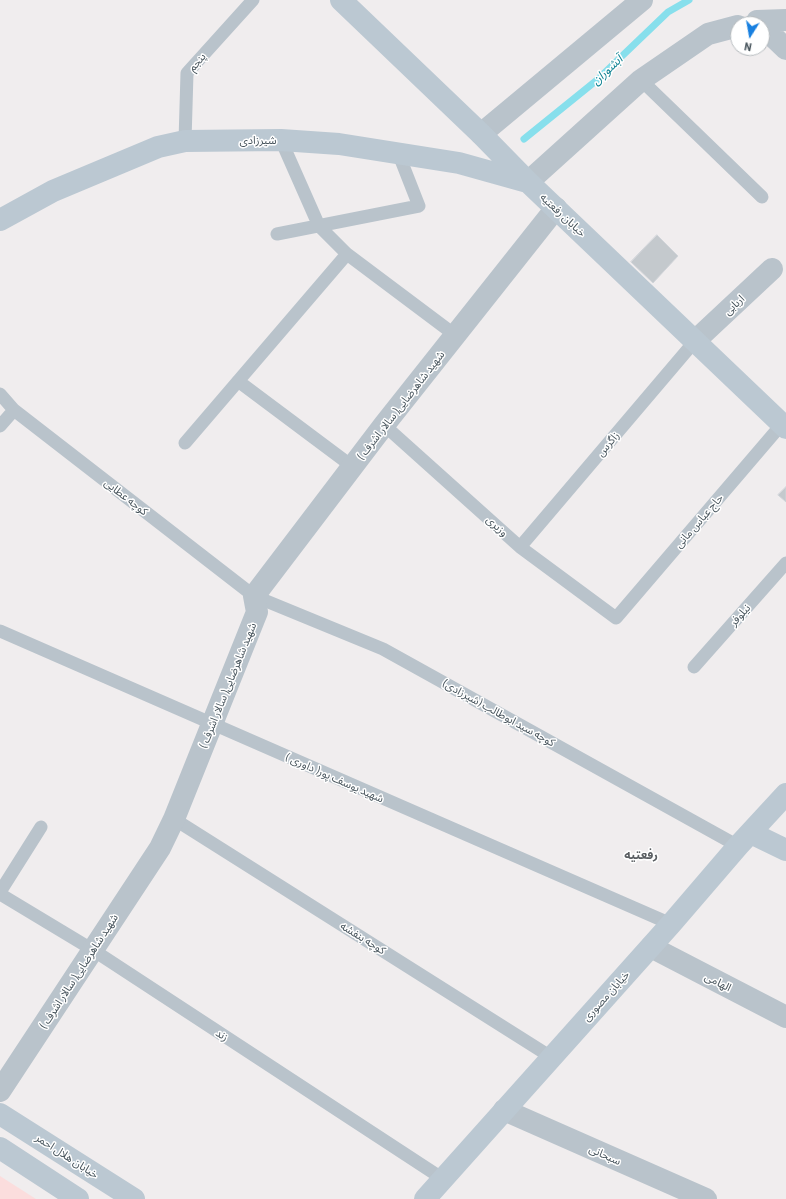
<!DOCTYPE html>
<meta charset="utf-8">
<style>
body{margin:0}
#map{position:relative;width:786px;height:1199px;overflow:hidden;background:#f0edee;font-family:Barlow,sans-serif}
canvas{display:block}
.north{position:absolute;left:730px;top:16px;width:40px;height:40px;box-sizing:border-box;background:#fff;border:1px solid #b5babd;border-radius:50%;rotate:191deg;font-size:11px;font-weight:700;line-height:16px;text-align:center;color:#46535b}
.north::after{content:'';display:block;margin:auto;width:14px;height:18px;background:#1880e0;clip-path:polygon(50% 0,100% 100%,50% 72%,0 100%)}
</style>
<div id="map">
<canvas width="786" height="1199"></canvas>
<div class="north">N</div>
</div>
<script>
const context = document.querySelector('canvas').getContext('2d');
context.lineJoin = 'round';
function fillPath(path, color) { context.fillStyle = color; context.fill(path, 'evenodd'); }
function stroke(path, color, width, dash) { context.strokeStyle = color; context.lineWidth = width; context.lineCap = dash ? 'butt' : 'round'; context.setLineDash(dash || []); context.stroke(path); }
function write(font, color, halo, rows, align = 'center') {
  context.font = font + ' Barlow,"Noto Sans Arabic",sans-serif'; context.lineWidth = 3; context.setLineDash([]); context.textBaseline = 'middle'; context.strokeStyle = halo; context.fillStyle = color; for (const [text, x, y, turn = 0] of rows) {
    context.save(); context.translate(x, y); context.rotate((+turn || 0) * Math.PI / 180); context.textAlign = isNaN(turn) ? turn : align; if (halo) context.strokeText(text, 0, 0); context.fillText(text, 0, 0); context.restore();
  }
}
const medical = new Path2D(`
 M0,1176L36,1199H0Z`);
const stream = new Path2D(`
 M524,139L597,80L668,12L689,0`);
const building = new Path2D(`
 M657,235L678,256L653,283L631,262Z
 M786,487V502L778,495Z`);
const lane = new Path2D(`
 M641,80L762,197
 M281,140L319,226L347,254L455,335
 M185,141L187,73L253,0
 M277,234L419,206L399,155
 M238,381L353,467
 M0,394L14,410L254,596L383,649L738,846
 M384,425L520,547L616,618L782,424
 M0,426L14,410
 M185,443L347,254
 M520,547L695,341
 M0,631L671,924
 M694,667L786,563
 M174,819L551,1057
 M0,892L41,827
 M0,894L93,950L443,1179`);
const street = new Path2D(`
 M757,21L786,20
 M762,26L786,49
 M481,134L642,0
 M528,182L641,80L708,34L738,26
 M695,341L772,269
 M651,947L786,1017
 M0,1091L160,848L174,819L257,612L254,596L384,425L556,208
 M504,1110L706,1199`);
const secondary = new Path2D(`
 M341,0L481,134L528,182L786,428
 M0,220L53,191L158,147L185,141L281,140L339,144L459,163L527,182
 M751,833L786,850
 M0,1114L134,1199
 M0,1148L78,1199
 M425,1199L671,924L738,846L786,794`);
const streetNames = [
 ["پنجم",197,62,-49],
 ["شیرزادی",258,140],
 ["خیابان رفعتیه",563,215,43],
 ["اربابی",734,305,-43],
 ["شهید شاهرضایی( سالار اشرف )",401,405,-52],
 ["زاگرس",608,444,-50],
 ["کوچه عطایی",126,497,38],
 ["حاج عباس مانی",699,521,-49],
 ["وزیری",497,526,42],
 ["نیلوفر",740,615,-48],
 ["شهید شاهرضایی( سالار اشرف )",228,685,-68],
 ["کوچه سید ابوطالب (شیرزادی)",499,713,29],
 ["شهید یوسف پور( داوری )",335,778,24],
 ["کوچه بنفشه",363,938,32],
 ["شهید شاهرضایی( سالار اشرف )",79,971,-57],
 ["الهامی",718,982,27],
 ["خیابان مصوری",606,996,-48],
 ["زند",222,1035,33],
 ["سبحانی",605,1155,24],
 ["خیابان هلال احمر",67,1156,33]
];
const waterNames = [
 ["آبشوران",607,70,-43]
];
const neighbourhoodNames = [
 ["رفعتیه",641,855]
];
fillPath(medical, '#fbdddd');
stroke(stream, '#87dfec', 7);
fillPath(building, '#c4c9cd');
stroke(building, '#d1d4d9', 1);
stroke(lane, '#b9c3cb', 13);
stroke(street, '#b9c3cb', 22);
stroke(secondary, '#bbc8d2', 22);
write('11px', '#46535b', '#fff', streetNames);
write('italic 12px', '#0c8091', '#fff', waterNames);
write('bold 12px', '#5a5e62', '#fff', neighbourhoodNames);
</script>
